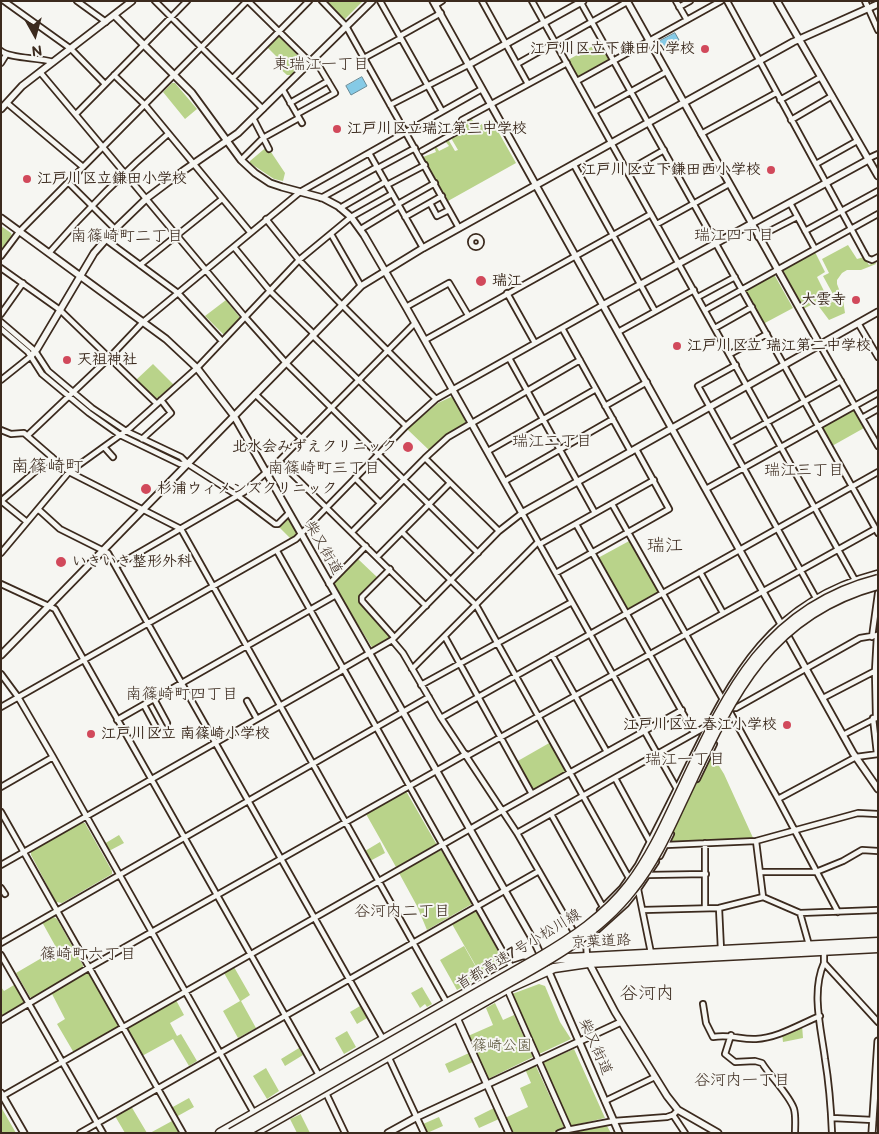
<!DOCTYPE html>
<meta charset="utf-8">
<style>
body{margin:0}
#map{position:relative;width:879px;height:1134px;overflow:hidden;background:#f6f6f2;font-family:"Balsamiq Sans",sans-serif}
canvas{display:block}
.frame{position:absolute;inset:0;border:2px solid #3b2a1e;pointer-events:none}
.north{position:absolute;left:10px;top:10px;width:50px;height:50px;-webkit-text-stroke:4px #f6f6f2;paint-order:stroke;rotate:173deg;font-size:14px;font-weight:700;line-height:20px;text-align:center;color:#3b2a1e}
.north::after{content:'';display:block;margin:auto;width:18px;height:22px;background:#3b2a1e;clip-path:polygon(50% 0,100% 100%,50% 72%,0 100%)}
</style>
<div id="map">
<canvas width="879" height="1134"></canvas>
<div class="frame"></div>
<div class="north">N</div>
</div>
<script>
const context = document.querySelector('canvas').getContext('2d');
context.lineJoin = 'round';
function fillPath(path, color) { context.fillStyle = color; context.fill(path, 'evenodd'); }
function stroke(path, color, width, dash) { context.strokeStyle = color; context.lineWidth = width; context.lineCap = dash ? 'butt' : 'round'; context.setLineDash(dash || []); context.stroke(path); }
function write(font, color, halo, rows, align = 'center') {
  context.font = font + ' "Balsamiq Sans","Klee One",sans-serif'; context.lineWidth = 4; context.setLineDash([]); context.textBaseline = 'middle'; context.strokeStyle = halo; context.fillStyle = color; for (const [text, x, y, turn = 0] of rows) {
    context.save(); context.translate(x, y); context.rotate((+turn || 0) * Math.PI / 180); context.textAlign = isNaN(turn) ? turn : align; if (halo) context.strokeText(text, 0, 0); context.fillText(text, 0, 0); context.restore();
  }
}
const green = new Path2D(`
 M325,1H363L343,21Z
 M277,37H280L303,61L302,63L291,75H287L278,67L282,62L267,47Z
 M600,42L609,59L608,61L577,77L568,60Z
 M172,83H175L197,109L185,119L163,92Z
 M471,117L476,127L491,119L516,163L448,201L423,157L436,152L434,147L436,146L439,151L449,146L445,141L448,139L455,151L458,150L451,138L461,132L460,129L464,121Z
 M269,145L272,151L271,152L285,173L283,181L274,179L250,163V161Z
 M1,226L11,233L12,236L1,253Z
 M848,245L857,259L864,257L869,265L875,262L876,264L861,270H847L842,273L837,280V284L843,300L845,313L829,320L817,304L834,296L823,276L829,273L822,259Z
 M815,252L825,272L817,277L827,297L803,309L783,270Z
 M772,276H775L793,308L763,324L745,291L746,289Z
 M226,300L241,319L225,336L205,316Z
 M153,364L174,385L156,399L136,380Z
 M451,397L454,398L465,420V424L447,435L430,451L407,429L438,403Z
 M851,410L854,411L864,428L832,446L822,429L823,426Z
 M288,516L297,533L292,540L278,526Z
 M631,540L659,592L626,610L596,559Z
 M358,559L378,578L360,596L392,637L373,649L333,584Z
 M551,742L568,771L533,791L516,762Z
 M711,753L724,774L754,840L667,844Z
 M406,791L437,845L396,867L366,814Z
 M82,823H85L112,871V874L62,903L56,902L31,855V851Z
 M119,835L124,843L109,851L104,844Z
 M380,842L385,853L370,861L365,851Z
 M441,850L472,904L427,930L417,906L399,873Z
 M476,911L504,962L481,975L452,924Z
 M54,917L57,919L83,965V969L33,998L30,997L16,973L57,949L42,922Z
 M464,946L481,976L457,990L440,960Z
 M234,967L250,995L241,1001L256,1028L238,1038L223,1011L240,1001L224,973Z
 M89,971L120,1027L74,1053L57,1024L65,1019L51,992Z
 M539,984L545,986L560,1022L571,1039L539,1054L512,994Z
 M14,985L25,1003L1,1017V987L4,991Z
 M422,987L432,1004L427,1007L425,1004L420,1008L411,993Z
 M176,1000L184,1015L170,1023L177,1036L181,1034L197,1061L189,1066L173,1039L142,1056L127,1030L128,1028Z
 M495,1003L503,1020L514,1015L533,1057L488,1079L468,1036L493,1025L486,1008Z
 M360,1006L367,1018L357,1024L350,1012Z
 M802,1025L803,1038L783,1042L782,1034Z
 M347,1031L356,1047L344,1054L335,1038Z
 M299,1048L303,1055L285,1066L281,1059Z
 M574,1049L605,1118L570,1126L542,1063Z
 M469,1053L473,1062L449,1073L445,1064Z
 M535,1064L564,1127L552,1133H512L505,1118L528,1107L520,1088L531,1083L525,1069Z
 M266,1068L279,1091L267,1099L253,1076Z
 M189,1098L194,1107L176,1117L171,1108Z
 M131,1106L147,1133H125L115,1116Z
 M1,1107L16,1133H1Z
 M494,1108L499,1119L479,1128L474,1118Z
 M301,1114V1115L310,1133H297L290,1119Z
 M439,1117L443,1126L427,1133L423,1124Z
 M172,1121L179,1133H150Z
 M607,1126L611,1133H575L576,1132Z`);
const water = new Path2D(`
 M675,33L679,40L662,49L658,42Z
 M362,77L367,86L351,95L346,86Z`);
const stream = new Path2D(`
 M1,326L28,349
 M34,357L43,370L69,393
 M72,395L88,409
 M93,413L121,431
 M134,437L180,460`);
const street = new Path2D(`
 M4,1L71,49L105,84
 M77,1L106,22
 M155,1L263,109
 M248,1L310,62
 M322,1L346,26L459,228
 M380,1L442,111
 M482,1L528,84
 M532,1L855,580
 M580,1L878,533
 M676,1L687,20
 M727,1L867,258L872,260L878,257
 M865,1L878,30
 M436,5L442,1
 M679,7L690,1
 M400,36L441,13
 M1,51C11,59 38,57 53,62
 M364,58L401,38
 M1,63L6,55
 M517,64L627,2
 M40,72L245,317L286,363L478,553
 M114,75L145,105L250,232
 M233,78L309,1
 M577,81L721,1
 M283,90L302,123
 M780,100L821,77
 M7,103L83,167
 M290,103L328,81
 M390,105L468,65
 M594,112L666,72
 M76,114L187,1
 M297,114L335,93L314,58
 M254,120L269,149
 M791,120L832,96
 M701,134L776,93
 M422,151L456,132L462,120L567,63
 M369,153L423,248
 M867,159L878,154
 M241,160L263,138L299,118
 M816,164L857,141
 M574,165L655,311
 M378,168L415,148
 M627,171L664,150
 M68,182L115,229
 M387,185L425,165
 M321,198L377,167
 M430,203L437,216L449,210
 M790,203L815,249
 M398,204L435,183
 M340,208L385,182
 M405,217L442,196
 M266,219L299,260L337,300L436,399
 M657,224L729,184
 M361,229L399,206
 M805,231L878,191
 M331,234L361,286
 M758,237L797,217
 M471 242a5 5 0 1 1 10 0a5 5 0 1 1-10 0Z
 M105,239L178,293L222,341
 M234,247L270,291L314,334
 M49,253C86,210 125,171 168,134
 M1,256L19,232L247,1
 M140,265L222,199
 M1,268L60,310L157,404
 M507,293L535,343
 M698,297L735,277
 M406,307L449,283L468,315
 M705,310L878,214
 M1,314L23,283
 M1,322L35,351L48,371L92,408L126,431L181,457L188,464H180L120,435L89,413L42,374L28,352L1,329
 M858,323L878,357
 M562,328L631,452
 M715,328L752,307
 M618,332L694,290
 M312,335L406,426
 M425,340L651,214
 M820,345L878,446
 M730,354L767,334
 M509,358L595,513
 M736,365L698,386L816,598
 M1,380L31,356
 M255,394L301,438
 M605,406L647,382
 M862,418L878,409
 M1,430L11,434L24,433L69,472L181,529L447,1003
 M28,435L109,358L143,322L300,192L482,89
 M142,439L171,413L161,400
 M730,443L841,381
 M104,447L113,457
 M488,451L596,389
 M425,458L499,531
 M279,461L426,606
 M188,464L238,496L275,524H278L289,513
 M355,478L380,503
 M505,481L613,419
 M706,489L878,393
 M1,501L52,457
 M1,501L27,522
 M612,504L722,698
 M38,509L60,529L108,553L383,1039
 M576,524L694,733
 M352,532L425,458L448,437L580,360
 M402,532L476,605L629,878
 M540,544L654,480
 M277,551L512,968
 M1,553L69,472L130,428L197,368L299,260L351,217L392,194
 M377,557L450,483
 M116,566L244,492L279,461L415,323
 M390,569L362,597V601L394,637
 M700,572L723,613
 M556,573L669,509L636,449
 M1,584L55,609L320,1077
 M329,584L366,546
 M445,637L532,794
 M872,637L878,593
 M392,640L403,653L441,718L517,833L574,932
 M552,655L607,752
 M342,669L392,640L499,531L522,513L677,789
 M412,669L538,542
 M1,674L18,697L53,757L255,1115
 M421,685L572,602
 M823,698L875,671
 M154,699L167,723
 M247,701L257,719
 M144,705L157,729
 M1,707L296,539L406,426L436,399L603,305
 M732,708H736L860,638L878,635
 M730,712L778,799L838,912
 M876,717L875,671L877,635
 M441,718L878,472
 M873,718L877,754
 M117,720L336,595
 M843,735L878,717
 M467,756L875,529
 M615,778L650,842
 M697,779L714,744
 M1,787L53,757
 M778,799L856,757L878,754
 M1,812L183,1133
 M551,814L603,907
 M517,833L707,726
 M756,841L763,897L800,913L878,910
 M666,845L756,841L858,813L878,814
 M660,856L671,834
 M1,865L343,670
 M760,872H816L843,861L862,850L878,851
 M648,875L706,874
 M1,888L5,894
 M638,889L651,953
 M705,908V843
 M719,908L721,950
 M600,910L622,888L638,865C655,832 672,799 688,766C733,674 771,601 878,573
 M643,910L719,908L763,897
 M800,913L809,945
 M1,943L429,697
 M824,951V963L878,1022
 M1,955L103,1133
 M587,957L586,940L626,904L638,889L656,862
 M824,963C811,992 821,1028 825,1059C829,1083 831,1108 832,1133
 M507,989L569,1129
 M703,1004L706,1023L713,1037C732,1034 741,1040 756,1039C778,1038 800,1024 820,1016
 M1,1020L90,967L466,754
 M731,1035L725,1054L735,1062L755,1061L762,1063C770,1076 790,1096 794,1109C796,1116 795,1125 795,1133
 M388,1056L424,1133
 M325,1091L345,1133
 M1,1097L505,809L682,710
 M605,1101L655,1077
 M673,1115L685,1133
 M832,1118L873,1120
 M80,1133L539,871
 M559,1133L567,1130L614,1121L667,1117L673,1115L678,1110`);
const secondary = new Path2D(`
 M433,1L853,753L878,789
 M627,1L820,345
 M777,1L878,176
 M115,16L192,93L241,160L255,173L270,183L282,187L323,198L338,206L351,217L364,235L406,307L522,513L878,312
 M468,65L583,1
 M1,109L22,86L132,1
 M1,218L166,339L197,368L234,416L536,945L543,960
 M603,305L868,160
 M31,356L37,349L94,253L115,229L147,198L183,171L238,133L372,1
 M1,655L361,286L423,248L793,42L878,4
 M588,961L615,1012L667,1096L678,1110L718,1133
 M548,970L619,1133
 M456,1016L509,1133
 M1,1093L24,1133
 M388,1133L417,1117L621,1022
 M872,1133L878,1041`);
const highway = new Path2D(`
 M548,959L878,942
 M220,1133L447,1003L512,968L524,964
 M254,1133L507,989L554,968L588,963L878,948`);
const highwayBridge = new Path2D(`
 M231,1133L538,958C572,938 604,917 629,885C649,859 663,829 677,799C724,700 761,609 878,579
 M244,1133C317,1091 390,1049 463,1008C522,974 591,944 633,889C654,863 668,832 682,802C728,705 763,616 878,585`);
const markers = [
 [705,49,5,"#d1495b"],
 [337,129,5,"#d1495b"],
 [771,170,5,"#d1495b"],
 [27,179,5,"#d1495b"],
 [481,281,6,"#d1495b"],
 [856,300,5,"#d1495b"],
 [677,346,5,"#d1495b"],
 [67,360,5,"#d1495b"],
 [408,447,6,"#d1495b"],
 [146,489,6,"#d1495b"],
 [61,562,6,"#d1495b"],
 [787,725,5,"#d1495b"],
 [91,734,5,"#d1495b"]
];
const poiNames = [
 ["江戸川区立下鎌田小学校",695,49,"right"],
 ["江戸川区立瑞江第三中学校",347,129],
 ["江戸川区立下鎌田西小学校",761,170,"right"],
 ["江戸川区立鎌田小学校",37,179],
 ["瑞江",492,281],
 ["大雲寺",846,300,"right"],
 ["江戸川区立 瑞江第二中学校",687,346],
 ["天祖神社",77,360],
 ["北水会みずえクリニック",397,447,"right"],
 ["杉浦ウィメンズクリニック",157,489],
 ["いきいき整形外科",72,562],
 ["江戸川区立 春江小学校",777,725,"right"],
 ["江戸川区立 南篠崎小学校",101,734]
];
const streetNames = [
 ["柴又街道",323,548,60],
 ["京葉道路",601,942,-3],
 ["首都高速7号小松川線",519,950,-31],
 ["柴又街道",595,1047,66]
];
const parkNames = [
 ["篠崎公園",502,1046]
];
const neighbourhoodNames = [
 ["東瑞江一丁目",321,65],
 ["瑞江四丁目",734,236],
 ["南篠崎町二丁目",127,237],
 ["瑞江二丁目",552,442],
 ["南篠崎町三丁目",324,469],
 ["瑞江三丁目",804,471],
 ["南篠崎町四丁目",182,695],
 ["瑞江一丁目",685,760],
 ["谷河内二丁目",402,912],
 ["篠崎町六丁目",88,955],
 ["谷河内一丁目",742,1081]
];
const quarterNames = [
 ["南篠崎町",47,467],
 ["瑞江",665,546],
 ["谷河内",647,994]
];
fillPath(green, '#b9d38a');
fillPath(water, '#85cae6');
stroke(water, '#678a96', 1);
stroke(stream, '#678a96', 1);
stroke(street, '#3b2a1e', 8);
stroke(secondary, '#3b2a1e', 9);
stroke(highway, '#3b2a1e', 11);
stroke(street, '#f6f6f2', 4.5);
stroke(secondary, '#f6f6f2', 5.5);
stroke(highway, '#f6f6f2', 8);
stroke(highwayBridge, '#3b2a1e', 11, []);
stroke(highwayBridge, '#f6f6f2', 8);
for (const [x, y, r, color] of markers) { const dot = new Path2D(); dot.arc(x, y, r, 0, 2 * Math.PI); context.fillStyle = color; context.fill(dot); stroke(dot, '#f6f6f2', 2); }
write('bold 15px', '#3b2a1e', '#f6f6f2', poiNames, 'left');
write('15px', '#3b2a1e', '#f6f6f2', streetNames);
write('15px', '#5a5439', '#f6f6f2', parkNames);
write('16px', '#3b2a1e', '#f6f6f2', neighbourhoodNames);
write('18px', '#3b2a1e', '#f6f6f2', quarterNames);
</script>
